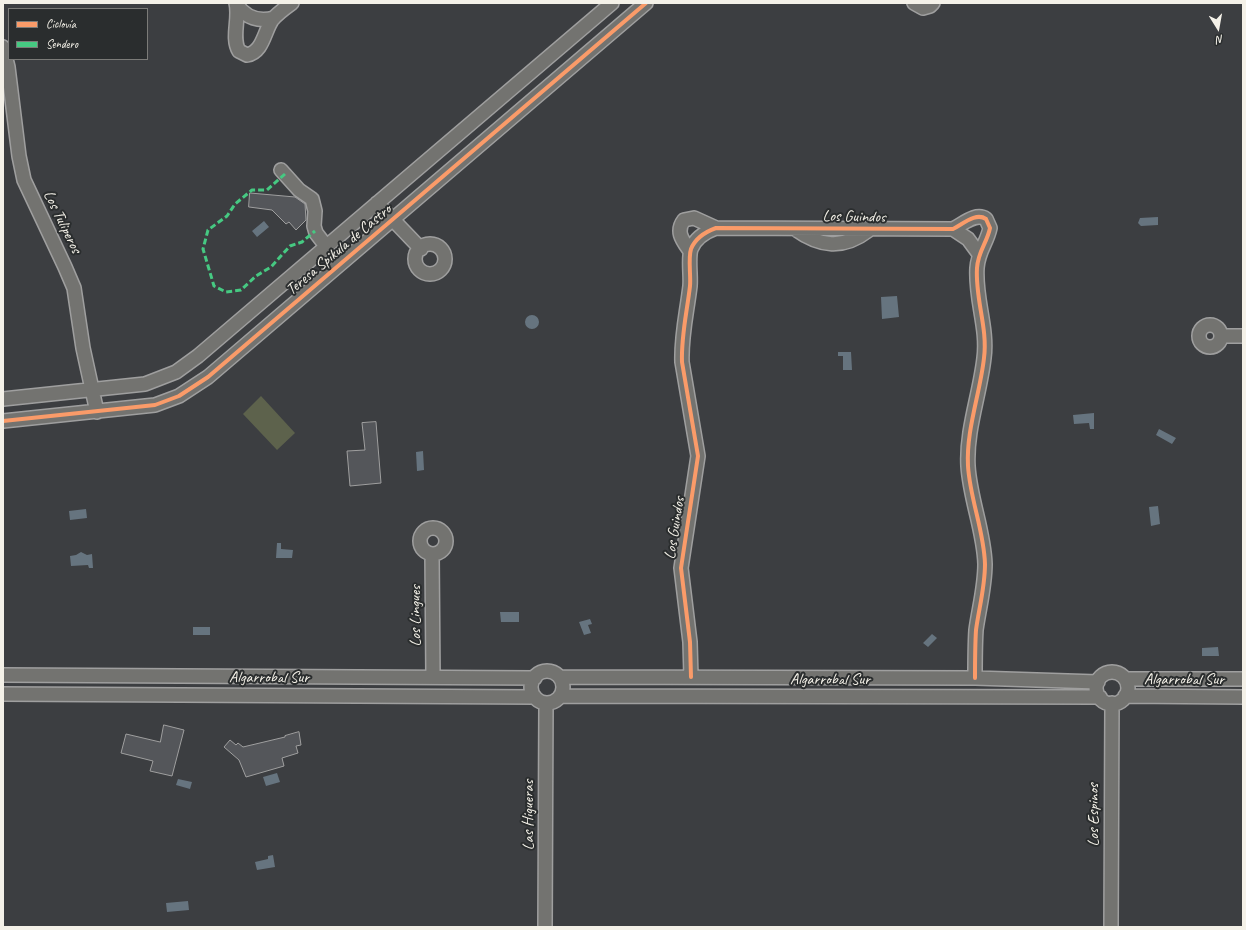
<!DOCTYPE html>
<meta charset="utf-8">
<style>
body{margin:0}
#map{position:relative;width:1246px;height:930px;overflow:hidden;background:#3c3e41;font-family:Caveat,sans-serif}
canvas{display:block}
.frame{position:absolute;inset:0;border:4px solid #f4f1e8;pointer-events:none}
.legend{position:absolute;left:8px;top:8px;width:140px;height:52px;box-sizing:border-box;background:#2a2d2e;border:1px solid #7b7b78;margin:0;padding:5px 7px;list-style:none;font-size:12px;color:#f4f1e8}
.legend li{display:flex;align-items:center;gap:8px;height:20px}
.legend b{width:20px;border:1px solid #7b7b78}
.north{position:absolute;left:1198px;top:8px;width:40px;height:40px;-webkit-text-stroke:3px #2a2d2e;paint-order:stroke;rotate:169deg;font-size:11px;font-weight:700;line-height:16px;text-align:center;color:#f4f1e8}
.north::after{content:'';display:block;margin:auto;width:14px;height:18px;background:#f4f1e8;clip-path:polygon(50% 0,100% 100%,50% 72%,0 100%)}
</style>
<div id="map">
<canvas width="1246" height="930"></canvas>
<div class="frame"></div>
<ul class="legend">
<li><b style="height:5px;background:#fa9b69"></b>Ciclovía</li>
<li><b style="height:5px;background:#46c982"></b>Sendero</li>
</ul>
<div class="north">N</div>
</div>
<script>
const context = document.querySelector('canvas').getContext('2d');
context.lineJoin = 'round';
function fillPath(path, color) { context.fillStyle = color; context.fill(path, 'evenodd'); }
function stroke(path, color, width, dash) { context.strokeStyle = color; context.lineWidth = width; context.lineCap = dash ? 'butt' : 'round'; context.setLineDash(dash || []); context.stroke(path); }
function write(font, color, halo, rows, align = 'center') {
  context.font = font + ' Caveat,sans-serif'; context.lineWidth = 4; context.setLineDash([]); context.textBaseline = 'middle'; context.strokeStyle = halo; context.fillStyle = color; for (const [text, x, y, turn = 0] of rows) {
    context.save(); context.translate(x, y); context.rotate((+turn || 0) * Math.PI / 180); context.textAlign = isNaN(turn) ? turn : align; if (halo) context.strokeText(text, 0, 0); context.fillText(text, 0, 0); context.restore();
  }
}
const green = new Path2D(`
 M261,396L295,433L277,450L243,414Z`);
const water = new Path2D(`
 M1158,217V225L1141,226L1138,223L1140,218Z
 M264,221L269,227L257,237L252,231Z
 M897,296L899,317L882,319L881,297Z
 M525 322a7 7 0 1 1 14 0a7 7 0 1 1-14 0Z
 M838,352H851L852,370H843V356H838Z
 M1094,413V429H1090L1089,423L1074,424L1073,415Z
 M1159,429L1176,438L1172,444L1156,435Z
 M423,451L424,470L417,471L416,452Z
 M1158,506L1160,524L1151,526L1149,507Z
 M86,509L87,518L70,520L69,511Z
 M277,543H281V549L293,550L292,558H276Z
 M81,552L87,555L92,554L93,568H89L88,565L71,566L70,556L76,555Z
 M500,612H519V622H501Z
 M590,619L592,624L588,625L591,633L584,635L579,622Z
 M193,627H210V635H193Z
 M932,634L937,638L928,647L923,643Z
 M1218,647L1219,656H1202V648Z
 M277,773L280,782L266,786L263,777Z
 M178,779L192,782L190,789L176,785Z
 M273,855L275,867L257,870L255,862L268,859V856Z
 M188,901L189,910L167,912L166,903Z`);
const building = new Path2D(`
 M250,193L295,197L305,204L306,220L296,230L289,222L286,224L272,210L249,207Z
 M376,422L381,483L350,486L347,451L365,450L362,423Z
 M164,725L184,730L172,776L150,771L153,761L121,753L126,734L160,742Z
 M299,732L301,745L296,746L298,753L282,758L284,766L246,777L239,760L224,747L230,740L236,745L238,743L243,747L285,737V736Z`);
const minor = new Path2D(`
 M236,3C240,18 231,38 239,51L247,55C263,52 264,32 272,20C277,14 285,8 292,3
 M914,3L923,8L930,6L933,3
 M237,5C246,18 259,22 274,18
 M3,47L8,67L19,156L24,180L65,267L74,288L83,348L97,412
 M281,170L299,190L312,199L315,211L314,226L316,233L326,246
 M377,203L421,249
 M795,229C820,247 843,250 869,230
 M953,229L968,239L979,254
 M415 259a15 15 0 1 1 30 0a15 15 0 1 1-30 0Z
 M690,251C683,241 675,232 684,220L694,218L716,228
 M1199 336a11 11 0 1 1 22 0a11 11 0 1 1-22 0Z
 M1222,336H1243
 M3,399L145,384L176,372L198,356L612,3
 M3,421L155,405L179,396L208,377L646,3
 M420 541a13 13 0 1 1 26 0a13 13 0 1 1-26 0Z
 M432,554L433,677
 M531 687a16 16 0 1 1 32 0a16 16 0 1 1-32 0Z
 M1096 688a16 16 0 1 1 32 0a16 16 0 1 1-32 0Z
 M3,675L535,678
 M560,677L975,678L1098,682
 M691,677L690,642L681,568L698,456L682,362C681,336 687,312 690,286C691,276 688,258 691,249C695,239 705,232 716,228L953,229C963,224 976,212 986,219L990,228C987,243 978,251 977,268C975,299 988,328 984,358C980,394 966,430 968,466C970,499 984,531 985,564C985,587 979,608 976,630C975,646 975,662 975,678
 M1126,679H1243
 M3,694L535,697
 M560,696L1100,697
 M1125,696L1243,697
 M545,927L546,703
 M1111,927L1112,703`);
const quiet = new Path2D(`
 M285,174L267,190H252L235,204L227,216L208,230L203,249L214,286L226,292L241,290L256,276L271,267L290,246L302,242L315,231`);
const cycleway = new Path2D(`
 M3,421L155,405L179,396L208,377L646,3
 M691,677L690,642L681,568L698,456L682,362C681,336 687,312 690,286C691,276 688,258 691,249C695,239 705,232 716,228L953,229C963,224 976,212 986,219L990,228C987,243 978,251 977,268C975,299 988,328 984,358C980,394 966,430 968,466C970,499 984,531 985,564C985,587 979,608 976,630C975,646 975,662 975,678`);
const streetNames = [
 ["Los Guindos",854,217,1],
 ["Los Tuliperos",62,222,64],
 ["Teresa Spikula de Castro",339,250,-40],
 ["Los Guindos",675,528,-81],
 ["Los Lingues",416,616,-90],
 ["Algarrobal Sur",269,678],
 ["Algarrobal Sur",830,680],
 ["Algarrobal Sur",1184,680],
 ["Las Higueras",529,815,-90],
 ["Los Espinos",1094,815,-90]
];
fillPath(green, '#5d624c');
fillPath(water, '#66747f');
fillPath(building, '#54565a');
stroke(building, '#9f9f9f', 1);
stroke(minor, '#9f9f9f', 16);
stroke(minor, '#737370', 13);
stroke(quiet, '#46c982', 3, [6, 3]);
stroke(cycleway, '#fa9b69', 4);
write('16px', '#f4f1e8', '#2a2d2e', streetNames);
</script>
